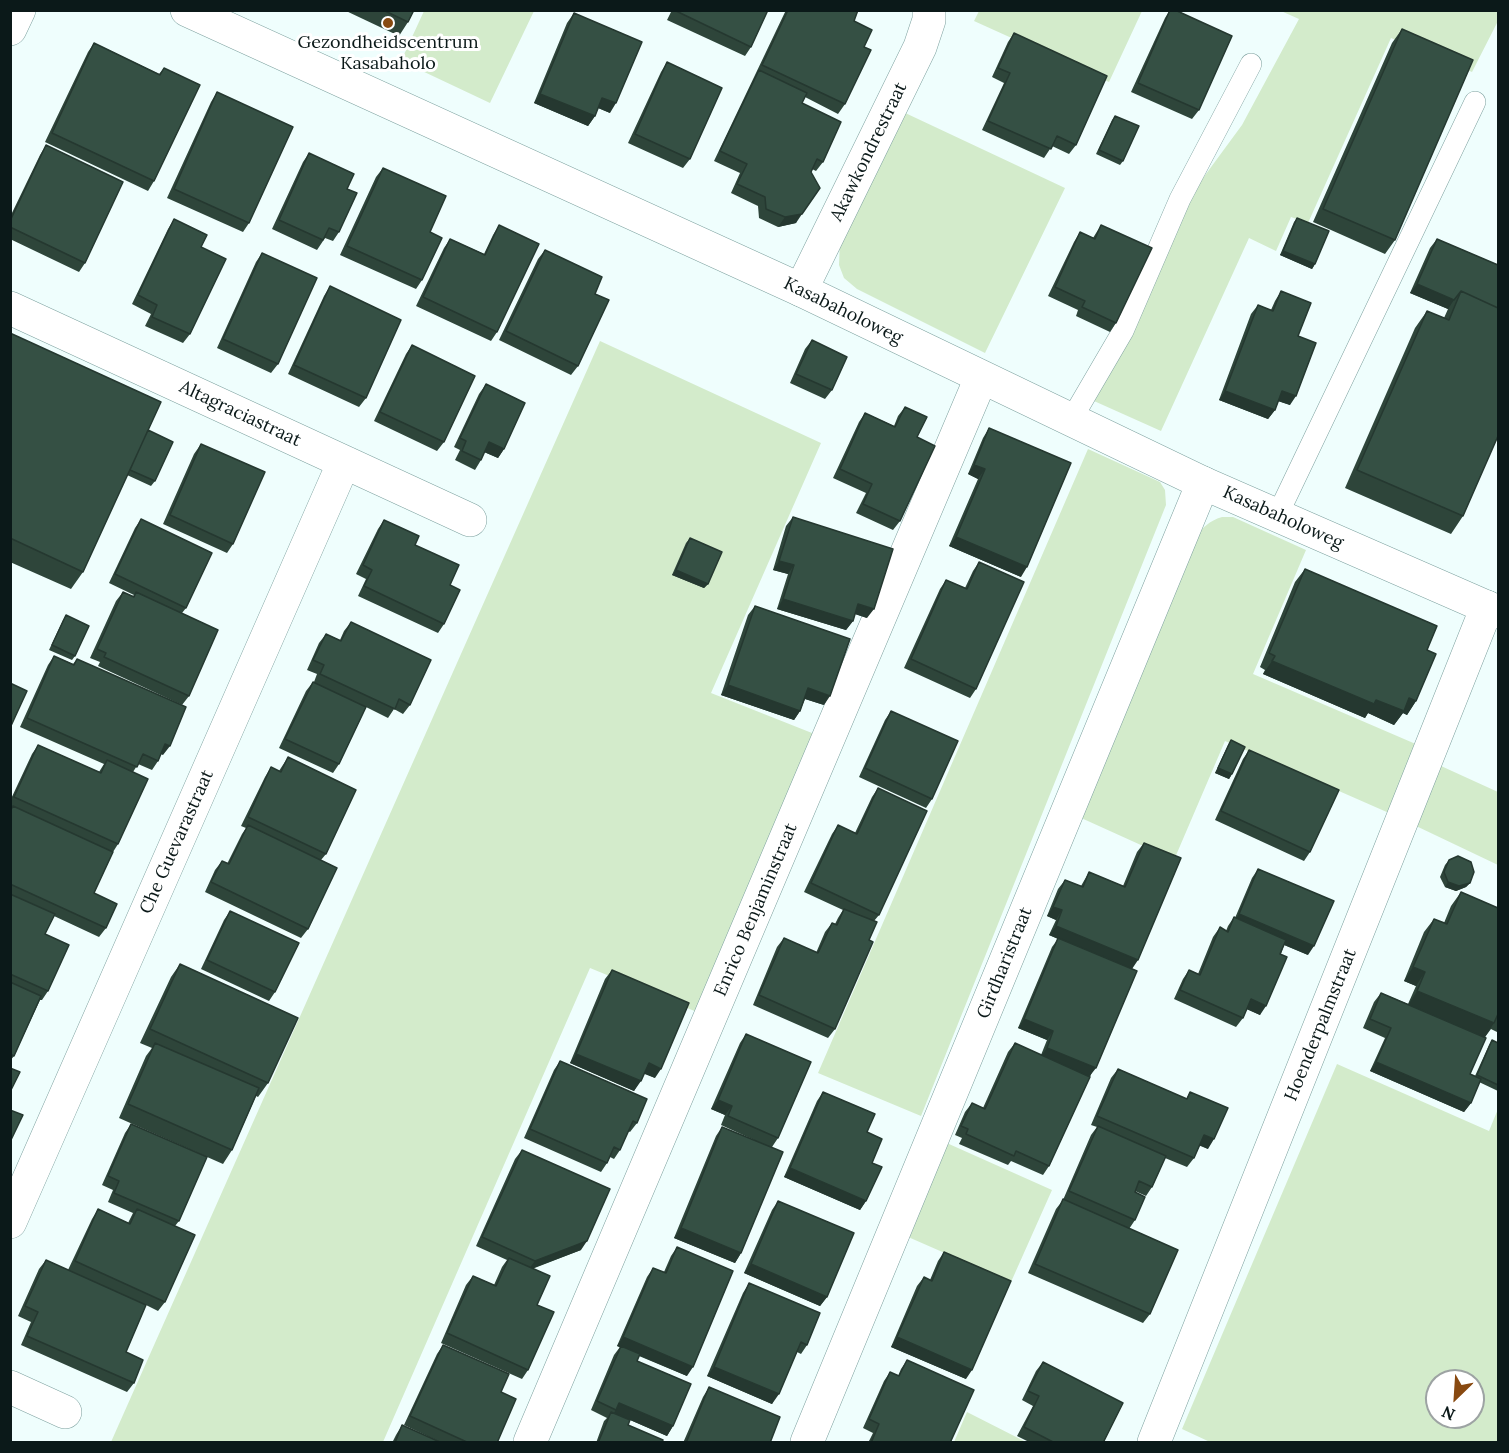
<!DOCTYPE html>
<style>
body{margin:0}
#map{position:relative;width:1509px;height:1453px;overflow:hidden;background:#effefd;font-family:Lora,serif}
canvas{display:block}
.frame{position:absolute;inset:0;border:12px solid #0b1919;pointer-events:none}
.north{position:absolute;left:1425px;top:1369px;width:60px;height:60px;box-sizing:border-box;background:#fff;border:2px solid #9da3a3;border-radius:50%;rotate:205deg;font-size:16px;font-weight:700;line-height:24px;text-align:center;color:#0b1919}
.north::after{content:'';display:block;margin:auto;width:21px;height:27px;background:#884910;clip-path:polygon(50% 0,100% 100%,50% 72%,0 100%)}
</style>
<div id="map">
<canvas width="1509" height="1453"></canvas>
<div class="frame"></div>
<div class="north">N</div>
</div>
<script>
const context = document.querySelector('canvas').getContext('2d');
context.lineJoin = 'round';
function fillPath(path, color) { context.fillStyle = color; context.fill(path, 'evenodd'); }
function stroke(path, color, width, dash) { context.strokeStyle = color; context.lineWidth = width; context.lineCap = dash ? 'butt' : 'round'; context.setLineDash(dash || []); context.stroke(path); }
function write(font, color, halo, rows, align = 'center') {
  context.font = font + ' Lora,serif'; context.lineWidth = 6; context.setLineDash([]); context.textBaseline = 'middle'; context.strokeStyle = halo; context.fillStyle = color; for (const [text, x, y, turn = 0] of rows) {
    context.save(); context.translate(x, y); context.rotate((+turn || 0) * Math.PI / 180); context.textAlign = isNaN(turn) ? turn : align; if (halo) context.strokeText(text, 0, 0); context.fillText(text, 0, 0); context.restore();
  }
}
const green = new Path2D(`
 M424,11H534L490,103L401,61Z
 M979,11H1142L1109,82L974,21Z
 M1281,11H1498V21L1472,72L1391,38L1308,223L1291,217L1276,251L1249,238L1161,431L1094,401L1192,193L1242,125L1299,19Z
 M901,111L1065,188L985,353L857,289L844,278L839,265L840,239Z
 M600,341L821,443L711,693L817,735L697,1012L590,968L383,1442H111Z
 M1088,449L1160,482L1165,490L1166,505L921,1116L818,1073Z
 M1222,517H1233L1306,550L1253,674L1418,745L1389,813L1225,741L1174,860L1079,817L1195,538C1203,527 1209,521 1222,517Z
 M1441,766L1498,792V865L1414,825Z
 M1337,1064L1489,1131L1498,1109V1442H1210L1182,1429ZM1437,1381H1473V1417H1437Z
 M940,1140L1052,1190L1011,1282L899,1233Z
 M967,1412L1026,1442H954Z`);
const service = new Path2D(`
 M1071,420L1123,331L1180,199L1251,64
 M1277,516L1475,102`);
const minor = new Path2D(`
 M10,29L19,10
 M801,290L920,47L929,20V10
 M10,308L470,520
 M10,1222L344,462
 M10,1387L65,1412
 M530,1442L981,378
 M807,1442L1203,483
 M1154,1442L1487,607`);
const tertiary = new Path2D(`
 M187,10L801,290L1203,483L1498,612`);
const wall = new Path2D(`
 M344,10H414L408,22L399,36Z
 M672,10H768L751,47L745,56L667,20Z
 M786,10H858L854,21L864,47L845,104L838,114L805,97L802,103L823,162L816,171L812,169L796,223L778,227L759,218L758,206L731,193L740,173L714,161Z
 M1170,10L1199,110L1192,119L1131,92L1165,18Z
 M574,13L610,113L598,108L595,116L588,126L534,103L567,23Z
 M1402,29L1395,240L1385,254L1313,222L1392,43Z
 M1014,33L1076,145L1069,154L1052,146L1044,158L982,130L1004,83L992,77L1008,42Z
 M94,43L159,74L164,68L154,181L148,191L45,142L88,52Z
 M667,62L690,159L683,168L628,143L661,72Z
 M217,92L249,223L243,232L167,198L211,102Z
 M1115,116L1123,161L1120,165L1096,154L1112,120Z
 M46,145L85,263L79,272L10,239V217L40,155Z
 M309,153L339,232L333,241L325,238L317,250L272,229L303,162Z
 M383,168L430,232L422,280L416,289L340,255L376,177Z
 M1297,218L1315,264L1312,269L1280,255L1294,222Z
 M174,219L201,247L190,334L183,343L145,326L151,314L132,304L168,229Z
 M499,225L497,332L491,341L416,306L444,248L450,239L484,254L493,235Z
 M1101,225L1116,323L1110,332L1076,316L1078,310L1048,296L1074,242L1080,232L1093,238Z
 M1437,239L1498,265L1463,516L1451,534L1345,488L1415,328L1427,311L1444,318L1448,309L1410,293L1430,248Z
 M545,250L595,294L578,366L571,375L499,340L538,259Z
 M262,253L278,364L271,373L217,348L256,262Z
 M330,286L366,398L359,407L288,374L324,296Z
 M1281,291L1298,336L1290,405L1278,401L1275,410L1268,419L1219,400L1251,314L1258,305L1271,310L1275,301Z
 M10,333L148,430L155,481L151,486L127,475L83,572L71,589L10,562Z
 M812,340L832,390L825,399L790,383L805,349Z
 M412,345L444,442L437,451L374,421L406,354Z
 M486,384L504,449L498,458L484,452L481,460L475,470L455,460L460,450L454,447L479,394Z
 M905,407L917,437L900,521L893,530L856,513L866,493L833,478L859,422L865,413L894,426L898,416Z
 M989,428L1021,577L949,546L978,479L968,474L983,438Z
 M201,444L233,544L227,553L163,524L194,454Z
 M793,517L867,618L855,614L853,621L846,630L777,609L788,574L773,570L786,526Z
 M141,519L186,608L182,613L189,696L182,705L98,666L100,662L90,658L116,601L123,592L133,596L134,595L109,583L135,528Z
 M384,520L415,545L450,585L444,624L438,633L358,596L366,579L356,574L378,529Z
 M690,538L708,584L704,588L672,575L686,543Z
 M979,562L976,689L970,698L904,668L940,589L946,580L965,588L973,571Z
 M1305,569L1427,650L1416,701L1407,715L1403,713L1394,725L1368,713L1365,718L1263,674L1265,670L1260,667L1295,582Z
 M755,606L824,705L805,699L800,711L794,720L721,695L748,615Z
 M66,615L75,656L72,660L49,650L63,620Z
 M351,622L410,705L403,714L394,709L388,718L366,707L339,764L333,773L279,748L306,691L313,682H314L317,674L307,670L319,643L326,634L340,640L344,631Z
 M54,656L73,664L77,659L163,755L161,754L158,761L152,770L138,764L133,772L118,844L113,852L94,893L106,928L99,937L54,916L45,934L48,991L42,1000H40L14,1056L10,1061V810L12,808L10,807V801L32,754L38,745L99,772L104,764L20,727L48,665Z
 M891,711L932,799L926,808L859,777L885,720Z
 M1231,740L1232,774L1229,779L1215,773L1228,745Z
 M1249,750L1310,852L1304,861L1215,820L1243,759Z
 M288,757L326,854L321,860L308,929L301,938L205,892L215,870L222,861L227,864L242,834L246,828L241,826L265,777L271,767L279,771Z
 M878,788L879,915L874,921L869,940L835,1029L828,1038L753,1005L777,947L784,938L816,953L825,932L832,923L835,924L838,918L843,910L804,892L832,834L838,825L855,833L872,797Z
 M1144,843L1132,969L1090,1077L1049,1166L1043,1175L1011,1161L1008,1165L959,1144L962,1138L955,1135L965,1112L972,1103L983,1108L1008,1052L1015,1043L1041,1055L1047,1040L1018,1028L1052,947L1058,939L1049,935L1056,920L1047,916L1058,889L1065,880L1081,886L1089,872L1123,886L1137,852Z
 M1449,860L1470,883L1466,887L1456,891L1445,887L1440,877L1445,865Z
 M1258,869L1308,955L1284,945L1260,1015L1247,1009L1243,1018L1236,1027L1174,999L1183,979L1189,970L1198,974L1213,937L1220,927L1226,931L1228,926L1234,917L1235,918L1252,878Z
 M1461,892L1498,908V1029L1497,1032L1491,1029L1485,1037L1470,1074L1475,1076L1489,1045L1492,1040L1498,1043V1091L1479,1082L1471,1103L1464,1112L1370,1071L1385,1038L1363,1028L1374,1002L1381,993L1408,1004L1416,986L1404,981L1424,932L1434,919L1444,923L1451,906Z
 M230,911L275,992L269,1001L201,969L224,920Z
 M180,964L268,1083L258,1097L256,1096L232,1150L223,1164L119,1118L146,1056L152,1048L140,1043L171,977Z
 M612,970L655,1078L644,1073L634,1091L570,1063L605,979Z
 M746,1034L778,1138L772,1147L741,1253L735,1263L674,1238L716,1136L722,1127L763,1144L721,1125L725,1115L711,1109L740,1043Z
 M560,1061L637,1123L630,1132L628,1131L620,1150L614,1159L610,1157L607,1163L601,1172L524,1138L554,1070Z
 M1118,1069L1186,1099L1190,1092L1208,1149L1200,1145L1194,1158L1187,1167L1165,1158L1152,1187L1146,1196L1135,1191V1220L1129,1229L1150,1314L1143,1323L1028,1273L1056,1209L1063,1200L1091,1135L1097,1127L1091,1125L1111,1078Z
 M823,1092L872,1163L866,1201L860,1210L784,1177L817,1101Z
 M131,1124L179,1221L175,1226L165,1302L158,1311L146,1305L126,1352L134,1383L127,1392L21,1345L31,1322L18,1316L39,1269L46,1260L68,1270L92,1219L98,1209L128,1223L133,1213L108,1202L113,1190L102,1185L125,1133Z
 M522,1150L581,1250L532,1269L537,1305L528,1370L522,1379L441,1343L466,1285L473,1276L494,1285L502,1267L507,1260L476,1246L515,1159Z
 M778,1201L827,1297L820,1306L744,1273L772,1210Z
 M677,1247L687,1376L639,1356L637,1361L673,1426L667,1436L614,1413L628,1425L662,1443H596L604,1421L607,1418L591,1410L614,1355L620,1347L617,1346L647,1277L653,1268L664,1272L671,1256Z
 M944,1252L966,1379L891,1347L917,1286L924,1277L930,1280L938,1261Z
 M749,1283L807,1345L801,1354L797,1352L772,1404L707,1376L743,1293Z
 M443,1345L501,1392L497,1443H442L404,1425L437,1354Z
 M907,1360L950,1443H868L873,1433L863,1428L884,1381L890,1372L898,1376L901,1369Z
 M1043,1362L1103,1443H1031L1017,1436L1033,1406L1022,1400L1036,1371Z
 M709,1387L770,1443H683L703,1397Z
 M402,1425L442,1443H392L396,1435Z`);
const shadedWall = new Path2D(`
 M540,94L595,116L588,126L534,103Z
 M602,98L616,103L610,113L596,107Z
 M802,214L796,223L778,227L785,217Z
 M1283,251L1315,264L1312,269L1280,255Z
 M1417,284L1454,300L1448,309L1410,293Z
 M1225,391L1275,410L1268,419L1219,400Z
 M1282,391L1296,396L1290,405L1275,400Z
 M489,442L504,449L498,458L482,451Z
 M974,465L985,469L978,479L968,474Z
 M956,537L1027,567L1021,577L949,546Z
 M779,561L794,565L788,574L773,570Z
 M676,570L708,584L704,588L672,575Z
 M783,599L853,621L846,630L777,609Z
 M858,604L874,609L867,618L852,613Z
 M1272,661L1376,700L1409,698L1416,701L1407,715L1403,713L1394,725L1368,713L1365,718L1263,674Z
 M728,685L800,711L794,720L721,695Z
 M808,688L830,696L824,705L802,698Z
 M165,744L170,746L163,755L159,753Z
 M1218,768L1232,774L1229,779L1215,773Z
 M1448,882L1470,883L1466,887L1456,891L1445,887Z
 M1053,907L1062,910L1056,920L1047,916Z
 M1239,914L1314,946L1308,955L1233,923Z
 M1056,926L1138,960L1132,969L1049,935Z
 M1413,967L1425,972L1416,986L1404,981Z
 M1417,991L1494,1023L1485,1037L1408,1005Z
 M1251,999L1266,1006L1260,1015L1244,1008Z
 M1024,1019L1053,1031L1047,1040L1018,1028Z
 M1047,1048L1096,1068L1089,1077L1040,1057Z
 M576,1054L641,1081L634,1091L570,1063Z
 M1376,1062L1471,1103L1464,1112L1370,1071Z
 M649,1063L661,1069L655,1078L642,1073Z
 M718,1100L732,1106L725,1115L711,1109Z
 M1204,1135L1214,1139L1208,1149L1198,1145Z
 M790,1168L866,1201L860,1210L784,1177Z
 M681,1228L741,1253L735,1263L674,1238Z
 M587,1241L581,1250L528,1270L535,1261Z
 M751,1264L827,1297L820,1306L744,1273Z
 M623,1337L693,1367L687,1376L617,1346Z
 M897,1337L972,1370L966,1379L891,1347Z
 M714,1367L779,1394L772,1404L707,1376Z
 M619,1403L673,1426L667,1436L614,1413Z`);
const building = new Path2D(`
 M383,10H414L408,22Z
 M674,10H768L751,47Z
 M788,10H858L854,21L872,30L864,47L871,50L845,104L762,65Z
 M1170,10H1175L1232,36L1199,110L1138,83Z
 M574,13L642,42L616,103L602,98L595,116L540,94Z
 M1402,29L1473,60L1395,240L1323,209Z
 M1014,33L1107,76L1076,145L1057,136L1051,149L988,121L1010,73L998,68Z
 M94,43L160,75L164,68L200,85L154,181L52,133Z
 M667,62L722,88L690,159L635,134Z
 M759,70L807,93L802,103L841,122L823,162L817,159L811,172L820,188L802,214L785,217L766,209L765,197L737,184L747,164L720,151Z
 M217,92L293,127L249,223L174,189Z
 M1115,116L1139,126L1123,161L1099,150Z
 M46,145L123,182L85,263L10,227V221Z
 M309,153L354,174L347,189L357,193L339,232L329,228L323,240L279,220Z
 M383,168L446,196L430,232L442,238L422,280L347,246Z
 M1297,218L1329,231L1315,264L1283,251Z
 M174,219L207,235L201,247L226,259L190,334L152,317L157,305L138,295Z
 M499,225L539,244L497,332L423,297L450,239L485,255Z
 M1101,225L1152,248L1116,323L1082,307L1085,301L1055,287L1080,232L1095,239Z
 M1437,239L1498,265V308L1461,291L1454,300L1417,284Z
 M545,250L602,277L595,294L609,300L578,366L506,331Z
 M262,253L317,278L278,364L223,339Z
 M330,286L401,320L366,398L294,365Z
 M1281,291L1311,303L1298,336L1316,343L1296,396L1282,391L1275,410L1225,391L1258,305L1273,311Z
 M1461,291L1498,308V436L1463,516L1357,470L1427,311L1449,320Z
 M10,333L161,402L83,572L10,538Z
 M812,340L847,357L832,390L796,374Z
 M412,345L475,376L444,442L380,412Z
 M486,384L525,403L504,449L489,442L481,460L462,451L466,441L460,438Z
 M905,407L927,417L917,437L935,446L900,521L863,504L872,484L840,469L865,413L895,427Z
 M989,428L1071,463L1027,567L956,537L985,469L974,465Z
 M148,430L173,442L155,481L130,470Z
 M201,444L265,472L233,544L170,515Z
 M793,517L893,549L874,609L858,604L853,621L783,599L794,565L779,561Z
 M141,519L212,553L186,608L115,574Z
 M384,520L419,536L415,545L459,565L450,585L460,590L444,624L364,586L372,570L363,565Z
 M690,538L722,552L708,584L676,570Z
 M979,562L1024,582L976,689L911,659L946,580L967,589Z
 M1305,569L1437,626L1427,650L1436,654L1416,701L1409,698L1404,711L1376,700L1374,704L1272,661L1275,656L1269,653Z
 M123,592L134,597L136,592L218,630L189,696L104,657L106,653L97,649Z
 M755,606L850,639L830,696L808,688L800,711L728,685Z
 M66,615L89,626L75,656L52,645Z
 M351,622L431,660L410,705L399,699L395,709L320,674L324,665L313,660L326,634L341,641Z
 M54,656L74,665L77,659L186,707L170,746L165,744L158,761L143,754L137,767L27,718Z
 M313,682L366,707L339,764L285,739Z
 M10,683L27,691L10,728Z
 M891,711L958,741L932,799L865,768Z
 M1231,740L1245,747L1232,774L1218,768Z
 M38,745L101,773L107,760L148,779L118,844L14,797Z
 M1249,750L1339,790L1310,852L1221,811Z
 M288,757L356,790L326,854L248,817L271,767L281,772Z
 M878,788L927,811L879,915L811,883L838,825L857,834Z
 M13,806L113,852L94,893L117,904L106,928L10,884V811Z
 M248,825L337,868L308,929L211,882L222,861L229,864Z
 M1144,843L1181,858L1138,960L1056,926L1062,910L1053,907L1065,880L1083,887L1089,872L1125,887Z
 M1458,856L1471,862L1474,872L1470,883L1459,886L1448,882L1444,872L1449,860Z
 M1258,869L1334,901L1314,946L1239,914Z
 M1461,892L1498,908V1014L1494,1023L1417,991L1425,972L1413,967L1434,919L1447,924Z
 M10,894L55,914L45,934L69,945L48,991L10,974Z
 M844,909L877,922L869,940L873,942L835,1029L759,995L784,938L818,953L832,923L837,925Z
 M230,911L299,943L275,992L207,960Z
 M1234,917L1286,940L1280,954L1287,957L1266,1006L1251,999L1243,1018L1180,990L1189,970L1200,975L1220,927L1228,932Z
 M1058,938L1137,971L1096,1068L1047,1048L1053,1031L1024,1019Z
 M180,964L298,1018L268,1083L150,1029Z
 M612,970L689,1003L661,1069L649,1063L641,1081L576,1054Z
 M10,982L41,996L14,1056L10,1054Z
 M1381,993L1486,1038L1470,1074L1481,1079L1471,1103L1376,1062L1391,1028L1370,1019Z
 M746,1034L811,1062L778,1138L728,1116L732,1106L718,1100Z
 M1492,1040L1498,1043V1085L1477,1075Z
 M155,1043L259,1088L232,1150L128,1104Z
 M1015,1043L1090,1077L1049,1166L1016,1151L1014,1156L966,1134L968,1129L961,1126L972,1103L985,1109Z
 M560,1061L647,1099L637,1123L633,1121L620,1150L614,1147L607,1163L530,1129Z
 M10,1068L20,1072L10,1092Z
 M1118,1069L1187,1099L1190,1092L1228,1108L1214,1139L1204,1135L1194,1158L1097,1116Z
 M823,1092L875,1114L867,1132L882,1139L872,1163L882,1167L866,1201L790,1168Z
 M10,1110L23,1115L10,1142Z
 M131,1124L207,1157L179,1221L114,1193L119,1181L108,1176Z
 M1098,1126L1166,1156L1152,1187L1139,1181L1135,1192L1145,1197L1135,1220L1069,1191Z
 M722,1127L783,1152L741,1253L681,1228Z
 M522,1150L610,1189L587,1241L535,1261L482,1237Z
 M1063,1199L1178,1250L1150,1314L1035,1264Z
 M778,1201L854,1233L827,1297L751,1264Z
 M98,1209L130,1224L137,1209L195,1235L165,1302L75,1261Z
 M677,1247L733,1271L693,1367L623,1337L653,1268L666,1273Z
 M944,1252L1011,1281L972,1370L897,1337L924,1277L932,1281Z
 M509,1258L550,1276L537,1305L554,1312L528,1370L447,1333L473,1276L496,1286Z
 M46,1260L146,1305L126,1352L143,1360L134,1383L27,1336L38,1312L25,1306Z
 M749,1283L820,1313L807,1345L801,1342L779,1394L714,1367Z
 M443,1345L509,1374L501,1392L516,1399L497,1443H469L410,1416Z
 M621,1346L640,1354L637,1361L691,1384L673,1426L619,1403L616,1410L597,1401Z
 M907,1360L974,1390L950,1443H871L879,1424L869,1419L890,1372L899,1376Z
 M1043,1362L1123,1403L1103,1443H1055L1024,1427L1039,1396L1028,1391Z
 M709,1387L780,1417L770,1443H686Z
 M611,1412L630,1420L628,1425L663,1440L662,1443H598Z
 M402,1425L442,1443H395Z`);
const markers = [
 [388,23,6,"#884910"]
];
const poiNames = [
 ["Gezondheidscentrum",388,43],
 ["Kasabaholo",388,64]
];
const streetNames = [
 ["Akawkondrestraat",869,152,-64],
 ["Kasabaholoweg",843,311,26],
 ["Altagraciastraat",240,414,25],
 ["Kasabaholoweg",1283,518,24],
 ["Che Guevarastraat",177,842,-66],
 ["Enrico Benjaminstraat",756,910,-67],
 ["Girdharistraat",1005,963,-68],
 ["Hoenderpalmstraat",1321,1025,-68]
];
fillPath(green, '#d3ebcb');
stroke(service, '#7da19f', 22);
stroke(minor, '#7da19f', 34);
stroke(tertiary, '#7da19f', 34);
stroke(service, '#fff', 21);
stroke(minor, '#fff', 33);
stroke(tertiary, '#fff', 33);
fillPath(wall, '#2e453a');
fillPath(shadedWall, '#253830');
fillPath(building, '#355044');
stroke(building, '#253830', 1.5);
for (const [x, y, r, color] of markers) { const dot = new Path2D(); dot.arc(x, y, r, 0, 2 * Math.PI); context.fillStyle = color; context.fill(dot); stroke(dot, '#fff', 2); }
write('18px', '#0b1919', '#fff', poiNames);
write('18px', '#0b1919', '#fff', streetNames);
</script>
